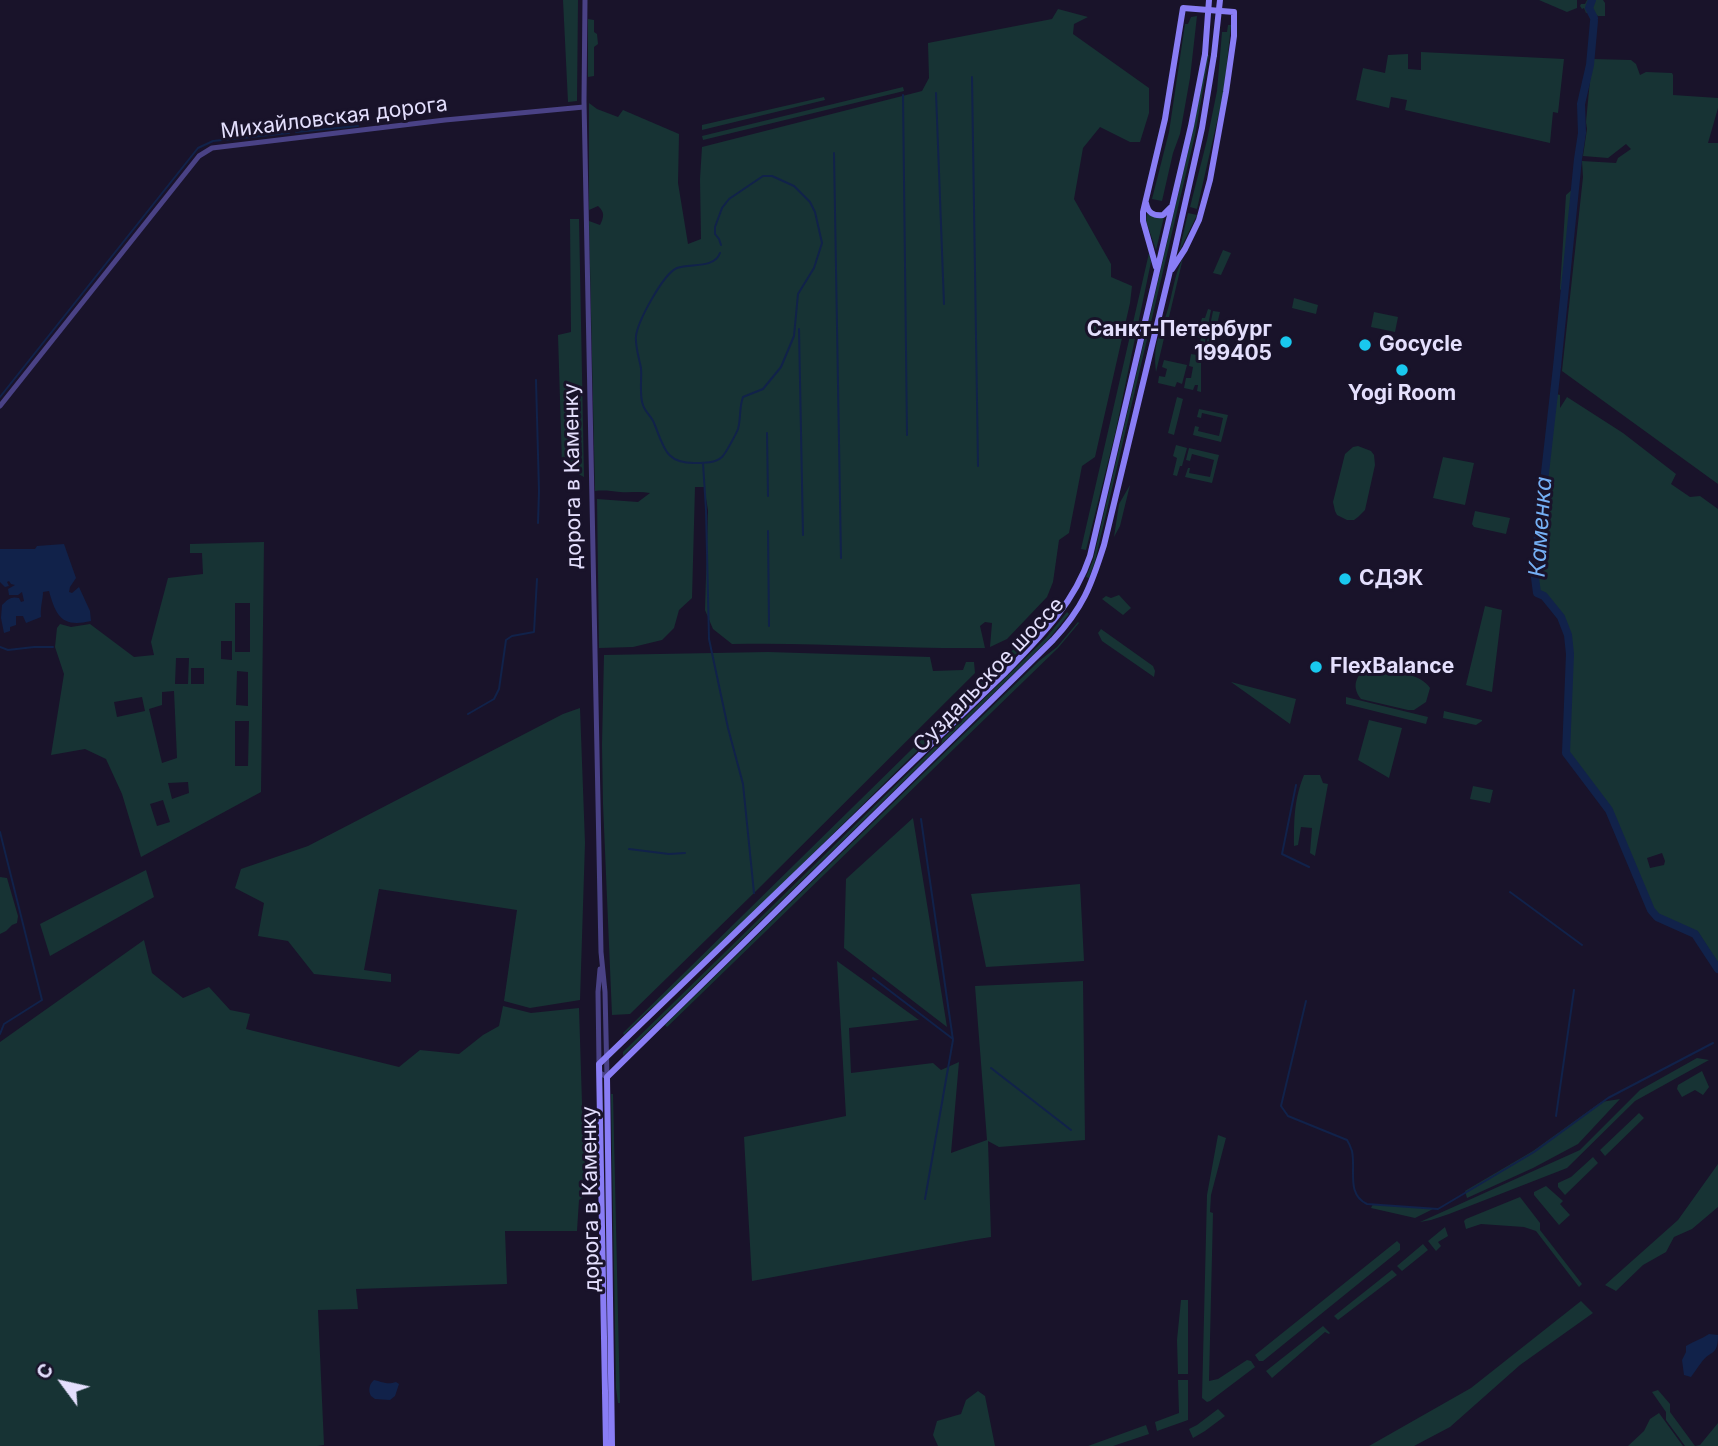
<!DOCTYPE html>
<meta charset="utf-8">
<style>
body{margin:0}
#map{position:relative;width:1718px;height:1446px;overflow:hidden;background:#19132a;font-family:Inter,sans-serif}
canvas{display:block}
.north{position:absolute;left:28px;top:1348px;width:70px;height:70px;-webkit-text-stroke:5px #19132a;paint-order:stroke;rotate:303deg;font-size:19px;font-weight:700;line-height:28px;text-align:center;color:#e4dffd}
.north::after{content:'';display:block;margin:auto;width:24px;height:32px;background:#e4dffd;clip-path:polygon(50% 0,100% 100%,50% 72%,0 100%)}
</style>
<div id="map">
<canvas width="1718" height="1446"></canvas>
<div class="north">С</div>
</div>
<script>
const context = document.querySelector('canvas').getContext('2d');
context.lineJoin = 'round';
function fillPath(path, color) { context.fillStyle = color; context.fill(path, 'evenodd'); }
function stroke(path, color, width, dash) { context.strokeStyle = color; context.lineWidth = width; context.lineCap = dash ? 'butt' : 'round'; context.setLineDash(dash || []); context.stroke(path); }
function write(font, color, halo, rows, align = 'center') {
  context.font = font + ' Inter,sans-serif'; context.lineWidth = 6; context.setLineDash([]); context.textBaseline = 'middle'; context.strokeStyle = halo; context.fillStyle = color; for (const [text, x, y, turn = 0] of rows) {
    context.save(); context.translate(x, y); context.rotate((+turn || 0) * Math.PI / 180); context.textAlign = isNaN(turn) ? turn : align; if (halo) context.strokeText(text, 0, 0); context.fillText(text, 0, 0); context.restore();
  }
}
const green = new Path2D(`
 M563,0H578L577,101L568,102Z
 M1539,0H1577V8L1567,12Z
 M1587,0H1603L1605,3V16H1598L1592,12L1586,13L1584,8L1582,9L1580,6L1581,4H1585Z
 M1058,9L1088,17L1074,24L1073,34L1149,88V113L1140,142H1130L1100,127L1083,148L1074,199L1111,264V277L1132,286L1130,303L1095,457L1082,466L1069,533L1059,540L1053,582L1047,597L1007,639L990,647L992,623L985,622L980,626L985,648C901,649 816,642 732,644L713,629L705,610L708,510L704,487H695L692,598L679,610L674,628L662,640L633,647L599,648L597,499L638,502L650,493C640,491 630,493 620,492C611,491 604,490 595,491L589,221L600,225C604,217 605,212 598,206L589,210V103L597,109L618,117L623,110L679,134L678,183L688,244L701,239L700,179L702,147L922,91L929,78L928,43L1052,19Z
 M1197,16L1190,78L1180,134L1173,153L1162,201L1152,199L1169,132L1185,24H1188L1191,17Z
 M588,19L594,20V32L597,34L598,44L594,47V76L588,77Z
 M1228,25H1231L1224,91L1197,209L1190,207L1207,140L1217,91L1222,32H1227Z
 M1421,52L1564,59L1558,113L1553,112L1550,143L1405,110L1407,100L1391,97L1389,108L1356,100L1363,68L1385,73L1388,55L1408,54V69L1421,70Z
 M1209,55L1195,135L1095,561L1089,578L1086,577L1093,560L1192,135L1207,56Z
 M1592,59L1631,60L1636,64L1640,75L1646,72L1672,73L1673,75V95L1718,98V108L1708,143H1718V484L1562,371L1583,177L1582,161L1616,163L1618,158L1631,149L1626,144L1608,158L1583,156L1587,129L1586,122Z
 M903,87L904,91L703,140L702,136Z
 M824,97L825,100L702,130V125Z
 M1576,186L1565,295L1560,289L1566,195Z
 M1188,213L1197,215L1179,252Z
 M1147,214L1164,217L1156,250L1146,221Z
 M570,219H579L584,477L562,465L558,335L571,332Z
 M1223,250L1231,253L1221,275L1213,273Z
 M1149,253L1151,262L1115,434L1086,550L1081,549Z
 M1183,258L1156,372C1153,343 1159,337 1167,312C1173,293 1174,275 1183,258Z
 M1294,298L1318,305L1316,314L1292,308Z
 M1208,309L1211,310L1201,362V392L1197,391L1198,385H1195L1193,390L1184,388L1186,378H1191L1193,367L1189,366L1191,354L1197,355L1201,338L1197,337L1202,318H1205Z
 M1213,311L1220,312L1212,345L1220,347L1218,354L1205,351Z
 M1374,312L1398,317L1395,332L1371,327Z
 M1164,360L1187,365L1182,384L1177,382L1175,387L1158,383L1159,376L1165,377L1167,369L1162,367Z
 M1553,393L1560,395V408L1567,397L1623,433L1676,474L1671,484L1690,497L1700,496L1718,509V963L1698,932L1654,912L1612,810L1568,754L1571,634C1563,619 1552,601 1537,593L1534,570ZM1662,853L1665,861L1664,865L1650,868L1647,858Z
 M1177,397L1183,399L1174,435L1168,433Z
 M1199,409L1228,415L1221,442L1193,435L1195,426L1199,427L1198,431L1219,436L1223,418L1202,413L1201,418L1197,417Z
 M1176,445L1187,448L1182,466H1180L1177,476L1173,475L1177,458L1173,456Z
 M1358,446L1371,451L1374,455L1375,465L1365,510L1358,517L1354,520H1347L1337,515L1335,511L1333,502L1345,454L1353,447Z
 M1189,448L1219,455L1212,483L1185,477L1188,468H1190L1189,473L1210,477L1214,460L1192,454L1190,461L1186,460Z
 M1443,457L1474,463L1465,505L1433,498Z
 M1130,485L1120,526L1114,537L1119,504Z
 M1475,511L1510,518L1506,534L1474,527L1472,524Z
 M264,542L261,792L141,857L122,794L106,759L85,749L51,755L64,674L55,647L57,628L60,624L71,627L90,624L134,657L154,655L151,642L168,578L203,574L202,553H190V544ZM250,603V652H235V603ZM221,641H232V660L221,659ZM176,658H189L188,684H175ZM204,668V684H191V668ZM237,671L248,672V706L236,705ZM174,691L177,758L162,763L149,709L162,705V692ZM142,697L145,711L117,717L114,702ZM235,721H249L248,766H235ZM188,782L189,793L172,799L168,783ZM163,800L170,822L157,826L150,804Z
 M1119,595L1131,608L1123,615L1102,599L1106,596L1111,598Z
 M1485,606L1502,610L1492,692L1466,685Z
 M1067,612L1069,614L1048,640L623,1056V1052L1045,639Z
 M1078,622L1079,623L1058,648L667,1027L665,1025L1039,661L1057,647Z
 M1101,629L1153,666L1155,671L1154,677L1102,641L1098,633Z
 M1027,636L1029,638L1022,648L669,995L648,1011L624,1035L623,1033Z
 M768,652L930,657L933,671L963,670L966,662H974L975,673L754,893L630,1014L612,1015L603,804L602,745L604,655Z
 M1372,667C1388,669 1422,674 1430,688L1426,702L1414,710H1408L1361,699C1350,686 1357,671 1372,667Z
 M1231,682L1296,699L1290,724Z
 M1346,697L1428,717L1426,724L1346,704Z
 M580,708L585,843L580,1000L530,1008L504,1001L517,910L379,889L364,970L391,974V982L314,974L288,941L258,936L264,903L235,888L241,869L308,846L563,714Z
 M1444,711L1482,720V721L1476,725L1443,718Z
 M1369,720L1402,728L1389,778L1358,760Z
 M1304,775H1320L1323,783L1328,784L1315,856L1310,853L1312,828L1301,827L1298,845L1294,846C1294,819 1294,800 1304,775Z
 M1473,786L1493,790L1490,803L1470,799Z
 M913,818L947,1027L844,948L846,879Z
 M146,870L154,897L50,956L40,924Z
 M0,877L7,878L18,916L17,923L12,925L6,931L0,934Z
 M1080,884L1084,961L986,967L971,894Z
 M144,940L152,973L183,998L209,987L230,1010L250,1014L246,1029L399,1067L420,1050L459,1054L483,1035L499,1026L503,1006L531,1013L579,1008L583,1135L587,1194L579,1200L577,1231H505L507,1284L356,1289L358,1309L318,1310L324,1445L317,1446H0V1042Z
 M837,961L919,1020L849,1028L851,1073L933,1063L941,1070L959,1062L951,1153L987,1140L975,986L1083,981L1085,1140L999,1147L988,1141L991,1237L971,1240L752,1281L744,1137L846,1116Z
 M1697,1058L1709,1060L1635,1101L1567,1168L1449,1214L1431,1220L1420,1222L1580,1150L1640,1090Z
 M1702,1071L1709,1087L1703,1095L1695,1090L1682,1097L1677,1089L1678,1085Z
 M611,1094H613L620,1403H618L616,1388Z
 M1620,1099L1578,1144L1533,1168L1467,1198L1465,1191L1533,1151L1601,1102Z
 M1639,1113L1644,1118L1605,1156L1600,1150Z
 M1218,1135L1226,1138L1211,1195L1210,1212L1213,1213L1209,1381L1218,1379L1247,1360L1251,1361L1255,1367L1210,1401L1207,1402L1202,1398L1207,1195Z
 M1593,1157L1598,1163L1565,1195L1558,1187V1183L1571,1177Z
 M1718,1164V1207L1692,1229L1674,1237L1666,1252L1643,1265L1616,1291L1605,1285L1678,1220Z
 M1546,1186L1563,1201L1560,1204L1570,1215L1559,1225L1534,1195V1192Z
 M1520,1197L1540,1223V1230L1582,1284L1579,1287L1536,1231L1524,1227L1481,1224L1466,1229L1464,1221L1466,1219Z
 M1373,1204L1433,1209L1415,1218L1371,1208Z
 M1445,1227L1448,1236L1438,1242L1441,1246L1436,1251L1428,1241Z
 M1397,1241L1400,1244V1250L1263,1361H1259L1255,1355Z
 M1423,1244L1428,1250L1402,1271L1397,1266Z
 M1392,1270L1397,1275L1338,1320L1334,1316Z
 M1181,1300H1188V1374H1178L1177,1340Z
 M1581,1301L1593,1313L1520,1365L1450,1427L1414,1446H1369L1471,1388Z
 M1323,1326L1330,1333L1329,1334L1325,1332L1272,1378L1266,1371Z
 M1178,1380H1188V1420L1157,1431L1155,1422L1179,1413Z
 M1658,1390L1670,1404V1412L1695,1446L1700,1445L1718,1423V1446H1685L1666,1420V1412L1652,1392Z
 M978,1391L985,1396L995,1446H938L933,1435L937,1421L961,1414L966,1400Z
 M1218,1409L1225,1416L1205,1431L1193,1438L1189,1429L1197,1425Z
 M1659,1413L1683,1446H1628L1644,1431L1650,1419Z
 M1146,1425L1149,1434L1113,1446H1088Z`);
const water = new Path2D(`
 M64,544L76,578L70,587L69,592L72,593L79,587L90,611L91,621C62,628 56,616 49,591L43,592C43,600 40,607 41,617L26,623L23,616H16V625L10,627V631L4,633L1,618L2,605C8,599 11,596 19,598L21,602L24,601L22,592L18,595H9L8,589L15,585L11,584L9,581L7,582L9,586L5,587L0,582V549H35L37,546Z
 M1709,1334L1718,1335C1718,1357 1711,1349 1701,1363C1697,1368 1694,1373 1691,1377L1684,1375L1682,1360L1686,1352V1346C1694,1341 1702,1339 1709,1334Z
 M374,1380C383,1382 387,1385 396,1382L399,1384L395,1396L390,1400L375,1399L371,1396C368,1391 369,1384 374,1380Z`);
const stream = new Path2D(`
 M972,77L978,466
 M936,93L944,304
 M903,95L907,435
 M296,132L358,126
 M834,153L841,558
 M720,253C714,269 691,263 677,268C663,274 638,321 636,336C635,346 639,358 641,368C642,378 639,396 643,405C645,412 652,417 654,423C664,447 665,464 696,463C705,463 715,463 722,457C726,453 736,434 738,429C741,418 739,408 743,397L763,389L781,367L794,336L798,294L814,268L822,243L815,212L810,202L794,186L772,176H763L729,199L722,208L715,227V234L719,239L721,245
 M799,329L803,535
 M536,380L539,491L538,523
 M0,397L198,148L213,141L289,133
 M767,433L768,496
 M703,463L706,510L709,639L728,728L743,784L754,893
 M768,531L769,626
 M0,647L8,650L34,647H53
 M468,714L494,699L499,689L506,640L512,636L534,632L537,579
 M1296,785L1282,854L1309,867
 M921,819L953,1040L925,1199
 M0,832L42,1000L4,1024L0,1034
 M629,849L669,854L685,853
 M1510,892L1582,945
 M873,978L953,1039
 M1306,1001L1281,1106L1288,1116L1347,1140C1349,1143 1351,1148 1352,1151C1356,1170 1346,1194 1367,1204L1438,1209L1534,1152L1608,1098L1713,1043
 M991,1068L1071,1130
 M1556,1116L1574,990`);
const river = new Path2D(`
 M1592,0L1589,8L1594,18
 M1594,21L1590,65L1581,104L1582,133L1578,159L1557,367L1534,570L1537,593L1544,596L1561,617L1568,635L1570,654L1566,753L1609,810L1651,910L1657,917L1695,934L1718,969`);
const tertiary = new Path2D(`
 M585,0L584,101L601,952L605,992L607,1077L600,1073
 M0,406L199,156L212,148L445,120L584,107
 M599,1064L598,992L600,969`);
const secondary = new Path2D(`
 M1146,203C1148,213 1153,216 1163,215L1170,208
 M1156,267L1143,221V212L1165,119L1183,8L1234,12V36L1226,92L1210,180L1199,220L1185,249L1172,269
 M606,1446L599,1064L1006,672C1040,637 1074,604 1090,556L1191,126L1205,54
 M612,1446L607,1077L1053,640C1083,608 1091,586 1104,545L1169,275L1202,128L1214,55`);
const secondaryBridge = new Path2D(`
 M1205,54L1209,0
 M1214,55L1220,0`);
const markers = [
 [1286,342,7,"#19c8ee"],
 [1365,345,7,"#19c8ee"],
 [1402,370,7,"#19c8ee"],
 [1345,579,7,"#19c8ee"],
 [1316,667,7,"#19c8ee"]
];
const streetNames = [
 ["Михайловская дорога",334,118,-7],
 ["дорога в Каменку",573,476,-91],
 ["Суздальское шоссе",989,675,-46],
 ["дорога в Каменку",591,1199,-91]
];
const poiNames = [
 ["Санкт-Петербург",1272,330,"right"],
 ["199405",1272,354,"right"],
 ["Gocycle",1379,345],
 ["Yogi Room",1402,394,"center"],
 ["СДЭК",1359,579],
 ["FlexBalance",1330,667]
];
const waterNames = [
 ["Каменка",1541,527,-86]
];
fillPath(green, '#173334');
fillPath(water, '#11224a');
stroke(stream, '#11224a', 2);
stroke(river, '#11224a', 8);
stroke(tertiary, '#4a4286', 5);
stroke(secondary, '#897df5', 6);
stroke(secondaryBridge, '#897df5', 6);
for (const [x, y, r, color] of markers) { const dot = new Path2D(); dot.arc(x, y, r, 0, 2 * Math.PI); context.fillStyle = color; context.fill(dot); stroke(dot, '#19132a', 2.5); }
write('21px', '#e4dffd', '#19132a', streetNames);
write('bold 21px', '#e4dffd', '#19132a', poiNames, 'left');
write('italic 23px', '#75b0f5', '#19132a', waterNames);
</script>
